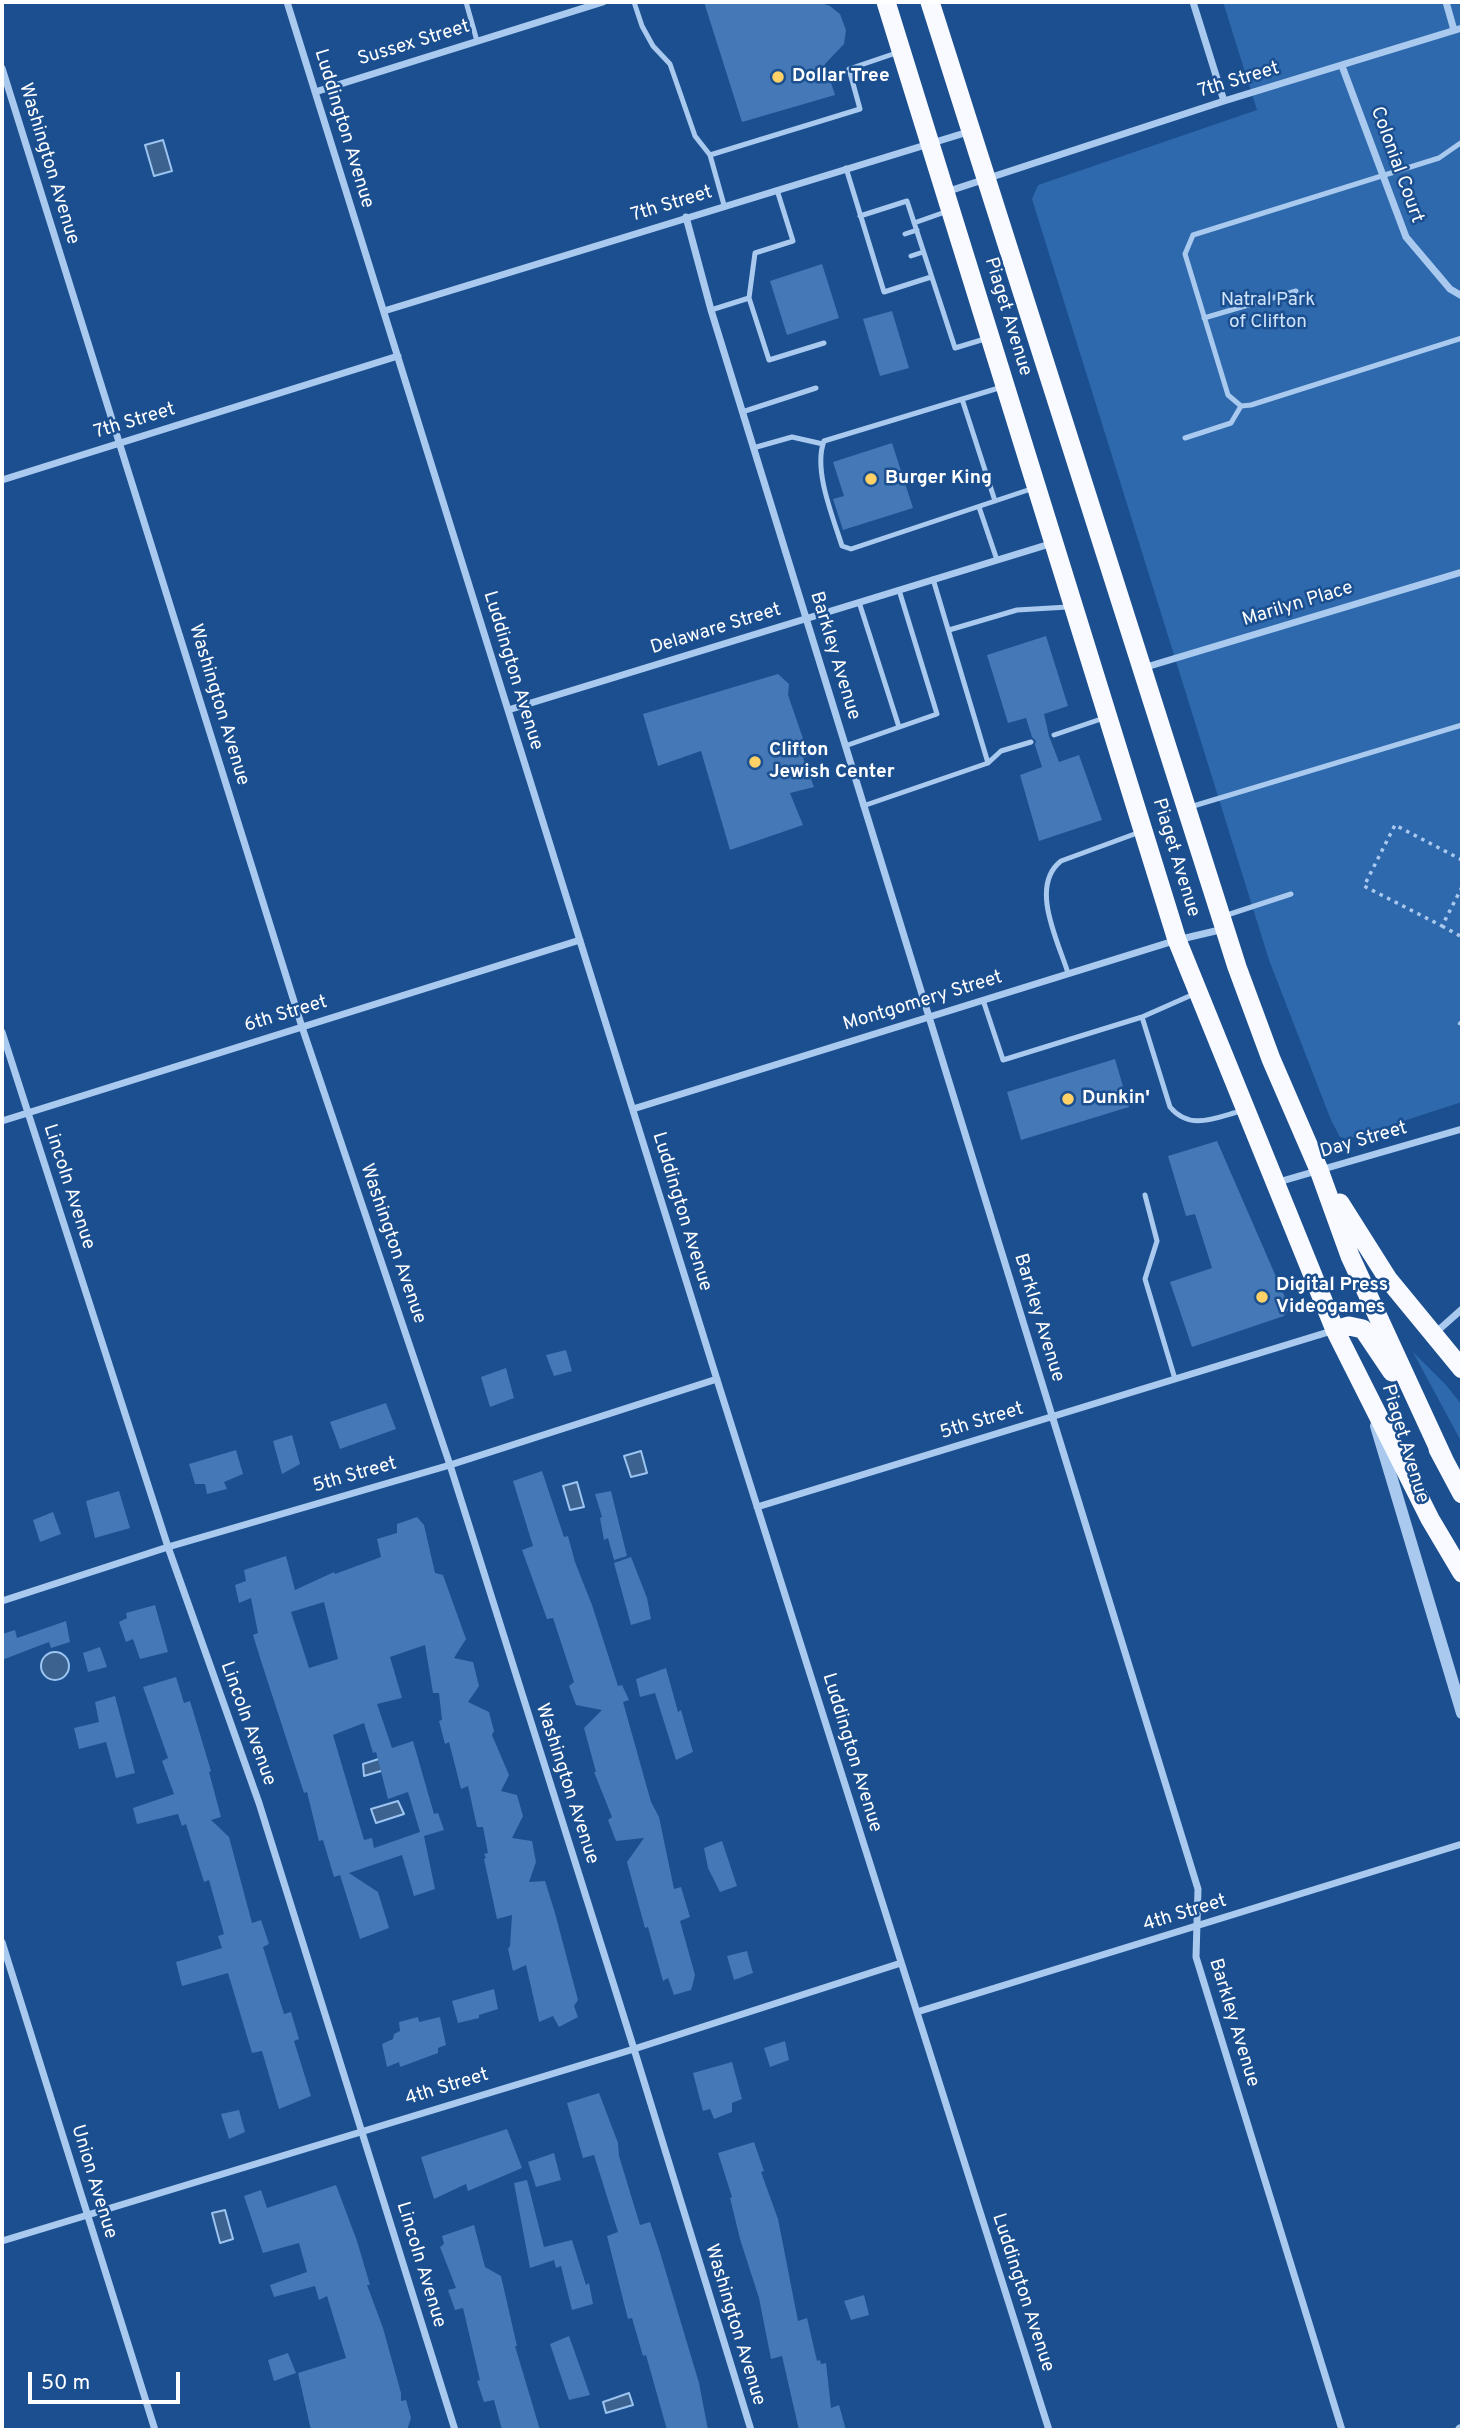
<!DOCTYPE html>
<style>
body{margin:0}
#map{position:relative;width:1464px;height:2432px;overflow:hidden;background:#1b4f8f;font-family:Overpass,sans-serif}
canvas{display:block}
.frame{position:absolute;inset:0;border:4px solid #fff;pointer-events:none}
.scale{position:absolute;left:28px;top:2372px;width:152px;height:32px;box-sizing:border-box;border:4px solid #fff;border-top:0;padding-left:9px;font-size:21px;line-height:24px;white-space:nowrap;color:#fff;-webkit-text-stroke:5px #1b4f8f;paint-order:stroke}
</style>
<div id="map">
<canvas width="1464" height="2432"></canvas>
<div class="frame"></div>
<div class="scale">50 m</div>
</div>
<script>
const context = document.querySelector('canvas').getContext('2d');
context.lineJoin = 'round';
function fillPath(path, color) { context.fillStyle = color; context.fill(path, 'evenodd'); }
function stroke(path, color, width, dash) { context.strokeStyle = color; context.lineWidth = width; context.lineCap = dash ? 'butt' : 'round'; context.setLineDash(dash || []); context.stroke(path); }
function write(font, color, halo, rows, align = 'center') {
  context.font = font + ' Overpass,sans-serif'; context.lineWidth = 5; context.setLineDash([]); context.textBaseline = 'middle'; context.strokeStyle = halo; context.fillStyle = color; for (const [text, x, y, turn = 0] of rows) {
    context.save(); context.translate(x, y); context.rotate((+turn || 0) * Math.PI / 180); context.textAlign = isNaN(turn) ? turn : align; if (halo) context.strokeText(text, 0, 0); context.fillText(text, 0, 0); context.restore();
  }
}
const green = new Path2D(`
 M1223,2H1462V1102L1348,1139L1340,1137L1331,1120L1269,960L1032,199L1038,185L1257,110Z
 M1413,1352L1446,1385L1462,1405V1443Z`);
const water = new Path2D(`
 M163,140L172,171L154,176L145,145Z
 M641,1451L647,1473L631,1477L624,1456Z
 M577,1482L584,1507L570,1510L563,1486Z
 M41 1666a14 14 0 1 1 28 0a14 14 0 1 1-28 0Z
 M388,1756L391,1768L364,1776L363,1764Z
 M398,1801L404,1814L376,1823L371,1809Z
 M225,2210L233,2239L220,2243L212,2213Z
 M629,2393L633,2405L606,2413L603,2402Z`);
const building = new Path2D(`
 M704,2H819L830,6L840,14L846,30L844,44L825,64L835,95L742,122Z
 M822,264L839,318L787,335L770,281Z
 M892,311L909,368L880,376L863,319Z
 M892,443L913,508L843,530L833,499L844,496L833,462Z
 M1046,636L1068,706L1044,714L1049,736L1059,762L1079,755L1102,820L1039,841L1020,775L1042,767L1035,745L1036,741L1032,737L1026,718L1008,723L987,655Z
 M778,674L789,684L788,695L809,756L803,758L814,787L790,793L803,825L730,850L701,751L658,766L643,714Z
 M1115,1059L1129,1107L1021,1140L1007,1092Z
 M1217,1141L1287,1302L1288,1310L1284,1316L1192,1347L1170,1282L1212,1268L1195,1214L1186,1216L1168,1156Z
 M566,1350L572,1371L554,1376L546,1355Z
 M506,1368L514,1398L490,1407L481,1377Z
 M386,1403L396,1429L340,1449L330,1422Z
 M292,1435L300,1464L282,1474L273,1441Z
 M236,1450L243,1474L224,1482L227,1489L207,1494L205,1484H195L189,1464Z
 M542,1471L564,1537L568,1536L575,1562L592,1605L618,1686L622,1685L629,1700L623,1702L651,1802L659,1817L674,1889L681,1887L690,1917L680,1921L695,1975L693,1983L691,1990L674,1995L668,1978L663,1981L648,1927L645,1928L627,1862L644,1838L616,1841L608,1820L612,1817L594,1772H596L584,1728L602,1710L576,1705L569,1686L574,1682L553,1618L547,1619L522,1550L533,1546L513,1481Z
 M119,1491L130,1528L95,1538L86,1501Z
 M611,1491L627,1556L614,1560L608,1538L604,1540L600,1518L602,1517L595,1494Z
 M53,1512L61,1534L40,1542L33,1520Z
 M417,1517L424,1525L435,1573L443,1575L466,1639L454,1658L473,1662L479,1686L468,1702L489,1712L494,1731L492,1735L509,1775L501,1791L517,1795L523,1816L512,1838L532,1841L536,1862L529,1882L545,1881L555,1913L578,2000L574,2006L578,2017L559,2027L553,2016L539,2022L526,1965L513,1971L508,1949L510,1946L512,1915L497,1919L484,1859L486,1858L484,1854L488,1853L483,1827H477L468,1786L461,1789L449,1742L445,1744L439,1721L442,1720L439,1693H433L425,1645L390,1657L402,1698L377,1704L392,1748L413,1741L434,1814L438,1813L444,1830L424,1836L435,1889L414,1896L402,1855L349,1873L378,1892L389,1928L360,1939L340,1875L334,1877L323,1840L319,1841L307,1792L304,1793L261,1661L253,1635L258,1633L251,1598L239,1603L235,1585L246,1581L244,1570L286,1556L295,1590L334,1572L335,1574L381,1557L377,1539L397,1533V1524ZM324,1602L338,1659L309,1668L291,1612ZM364,1723L373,1753L376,1752L388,1799L408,1792L420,1832L374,1848L372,1838L364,1840L333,1735Z
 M631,1557L647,1598L651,1619L631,1625L614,1563Z
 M155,1605L168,1652L140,1659L133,1639L126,1642L119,1622L127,1618L126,1613Z
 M66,1621L70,1642L51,1648L49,1642L2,1660V1634L15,1630L17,1638Z
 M100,1647L107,1667L88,1672L83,1653Z
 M666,1668L678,1712L681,1710L693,1752L676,1760L655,1693L640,1697L636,1679Z
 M176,1677L184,1703L190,1701L211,1771L209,1772L221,1817L211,1820L229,1837L252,1923L261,1920L269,1944L263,1947L284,2014L291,2012L299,2039L294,2041L311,2096L279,2109L262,2051L252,2053L228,1973L182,1986L176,1962L222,1948L218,1936L224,1934L209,1880L204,1882L186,1824L182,1826L178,1814L137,1824L133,1808L174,1794L162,1761L168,1758L143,1687Z
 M115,1696L135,1773L116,1778L106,1742L79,1749L74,1728L99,1722L95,1702Z
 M722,1841L737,1886L720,1892L708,1868L704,1848Z
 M747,1951L753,1973L734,1980L727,1956Z
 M494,1989L498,2009L479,2015V2018L458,2023L452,2001Z
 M418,2017L419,2022L440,2017L446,2045L438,2048V2053L400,2067L399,2062L387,2067L382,2044L393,2039L394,2034L400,2031L399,2022Z
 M785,2041L789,2060L770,2067L764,2048Z
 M732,2062L742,2099L732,2103V2112L714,2119L710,2109L703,2111L693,2073Z
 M599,2093L618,2143L619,2156L640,2225L650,2222L659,2249L699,2383L708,2430H667L646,2355L643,2356L632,2318L628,2319L607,2236L618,2232L594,2155L583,2158L567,2103Z
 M239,2110L245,2132L229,2139L221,2114Z
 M507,2129L522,2168L468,2191L466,2184L434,2199L421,2157Z
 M754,2142L764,2171L761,2172L778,2219L798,2321L807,2318L817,2361L820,2360L821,2364L826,2363L831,2408L839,2405L846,2430H799L782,2356L771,2359L759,2298L740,2239L730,2198L732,2197L718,2153Z
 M554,2153L561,2180L536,2187L528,2162Z
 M527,2180L544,2247L572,2240L586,2285L589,2283L593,2304L572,2310L561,2266L556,2268L554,2260L530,2268L514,2183Z
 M336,2185L357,2241L370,2285H367L383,2328L401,2393V2401L406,2400L411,2418L407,2430H311L298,2373L346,2358L327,2296L319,2300L315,2286L274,2297L270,2285L307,2272L299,2243L263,2253L244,2196L261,2190L267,2208Z
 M474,2225L485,2267L501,2276L517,2346H515L540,2430H502L494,2400L484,2402L477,2381L480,2380L463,2308L455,2310L448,2290L456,2288L440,2247L444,2244L442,2236Z
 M864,2295L869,2315L851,2320L844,2301Z
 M569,2336L590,2395L569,2400L550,2344Z
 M288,2353L296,2373L274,2381L268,2360Z`);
const path = new Path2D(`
 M1462,860L1395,825L1364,886L1442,926L1462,887
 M1442,926L1462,937
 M1459,1025L1462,1019`);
const service = new Path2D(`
 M466,2L477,41
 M634,2L642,26L653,46L670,64L695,136L710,155L860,109L849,69L899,52
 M1462,142L1439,158L1193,235L1185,254L1228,395L1241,406L1251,405L1462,338
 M710,155L724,205
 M846,168L884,292L931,277
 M860,216L907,201L955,348L988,338
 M914,223L948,211
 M905,234L917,230
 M911,256L923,252
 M749,298L769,360L824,343
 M711,310L749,298L755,253L793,241L777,190
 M1204,318L1296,291
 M1002,387L824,441C813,470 833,517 842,546L851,549L1031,489
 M962,399L995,501
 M742,412L816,388
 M1185,438L1231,423L1241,406
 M753,448L792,437L823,444
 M979,507L997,560
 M933,579L988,763
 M859,602L899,727
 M949,630L1017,610L1068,607
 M1054,735L1104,718
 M845,746L937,714L899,590
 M863,806L988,763L1001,751L1031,742
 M1190,807L1462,725
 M1224,916L1291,894
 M1068,973C1058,941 1029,886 1061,861L1140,832
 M983,1000L1003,1060L1142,1017L1194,994
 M1142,1017L1170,1107C1190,1131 1215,1118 1241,1111
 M1145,1195L1157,1241L1145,1279L1175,1379`);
const minor = new Path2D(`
 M287,2L719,1386L1049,2430
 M1193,2L1224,101
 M1446,2L1454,30
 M1342,66L1406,237L1450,289L1462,296
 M2,68L302,1027L450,1465L634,2049L751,2430
 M315,92L603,2
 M946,192L1224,101L1462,28
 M686,217L711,310L1198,1889L1196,1957L1342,2430
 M384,311L968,132
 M2,480L398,356
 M1143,668L1462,572
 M508,710L1053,543
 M2,1032L168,1547L259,1803L455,2430
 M633,1109L1177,940L1224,929
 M2,1121L580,940
 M1275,1183L1462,1129
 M1434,1334L1462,1309
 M757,1507L1335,1330
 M2,1601L168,1547L450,1465L717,1379
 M2,1942L155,2430
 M917,2012L1462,1844
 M2,2241L634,2049L901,1963`);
const tertiary = new Path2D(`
 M1376,1426L1462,1713
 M1461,2430H1462`);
const trunk = new Path2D(`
 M886,2L1177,940L1335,1330L1430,1519L1462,1573
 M930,2L1237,967L1271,1059L1319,1170L1350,1256L1444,1460
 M1340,1203L1388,1279L1462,1369
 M1335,1330L1349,1326L1363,1329L1392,1372
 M1438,1449L1462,1494`);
const markers = [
 [778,77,7,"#ffd166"],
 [871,479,7,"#ffd166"],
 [755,762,7,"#ffd166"],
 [1068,1099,7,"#ffd166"],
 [1262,1297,7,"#ffd166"]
];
const streetNames = [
 ["Sussex Street",414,44,-17],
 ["7th Street",1239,81,-17],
 ["Luddington Avenue",343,129,73],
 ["Washington Avenue",48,164,73],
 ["Colonial Court",1396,165,70],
 ["7th Street",672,205,-17],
 ["Piaget Avenue",1007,317,73],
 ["7th Street",135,422,-17],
 ["Marilyn Place",1298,605,-17],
 ["Delaware Street",716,630,-17],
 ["Barkley Avenue",834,656,73],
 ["Luddington Avenue",512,671,73],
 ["Washington Avenue",218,705,73],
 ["Piaget Avenue",1175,858,73],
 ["Montgomery Street",923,1002,-17],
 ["6th Street",286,1015,-17],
 ["Day Street",1364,1141,-16],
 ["Lincoln Avenue",68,1187,72],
 ["Luddington Avenue",681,1212,73],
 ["Washington Avenue",392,1244,71],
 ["Barkley Avenue",1038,1318,73],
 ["5th Street",982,1422,-17],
 ["Piaget Avenue",1404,1444,73],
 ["5th Street",355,1476,-16],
 ["Lincoln Avenue",247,1724,70],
 ["Luddington Avenue",851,1753,73],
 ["Washington Avenue",566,1784,72],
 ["4th Street",1185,1914,-17],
 ["Barkley Avenue",1233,2023,73],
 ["4th Street",447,2088,-17],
 ["Union Avenue",93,2182,73],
 ["Lincoln Avenue",420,2265,73],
 ["Luddington Avenue",1022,2293,72],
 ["Washington Avenue",734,2325,73]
];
const poiNames = [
 ["Dollar Tree",792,77],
 ["Burger King",885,479],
 ["Clifton",769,751],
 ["Jewish Center",769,773],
 ["Dunkin'",1082,1099],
 ["Digital Press",1276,1286],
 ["Videogames",1276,1308]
];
const parkNames = [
 ["Natral Park",1268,301],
 ["of Clifton",1268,323]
];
fillPath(green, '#2e69ad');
fillPath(water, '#3c6290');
stroke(water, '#9cc4f0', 2);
fillPath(building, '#4478b7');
stroke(path, '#a9c9ee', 3.5, [3.5, 5]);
stroke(service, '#a9c9ee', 5);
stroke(minor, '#a9c9ee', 7);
stroke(tertiary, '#a9c9ee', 12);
stroke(trunk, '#f8faff', 19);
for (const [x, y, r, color] of markers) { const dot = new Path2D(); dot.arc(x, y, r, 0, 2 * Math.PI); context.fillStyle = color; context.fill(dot); stroke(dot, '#1b4f8f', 2.5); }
write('19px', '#fff', '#1b4f8f', streetNames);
write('bold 19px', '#fff', '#1b4f8f', poiNames, 'left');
write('19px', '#cfe3fa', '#1b4f8f', parkNames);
</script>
